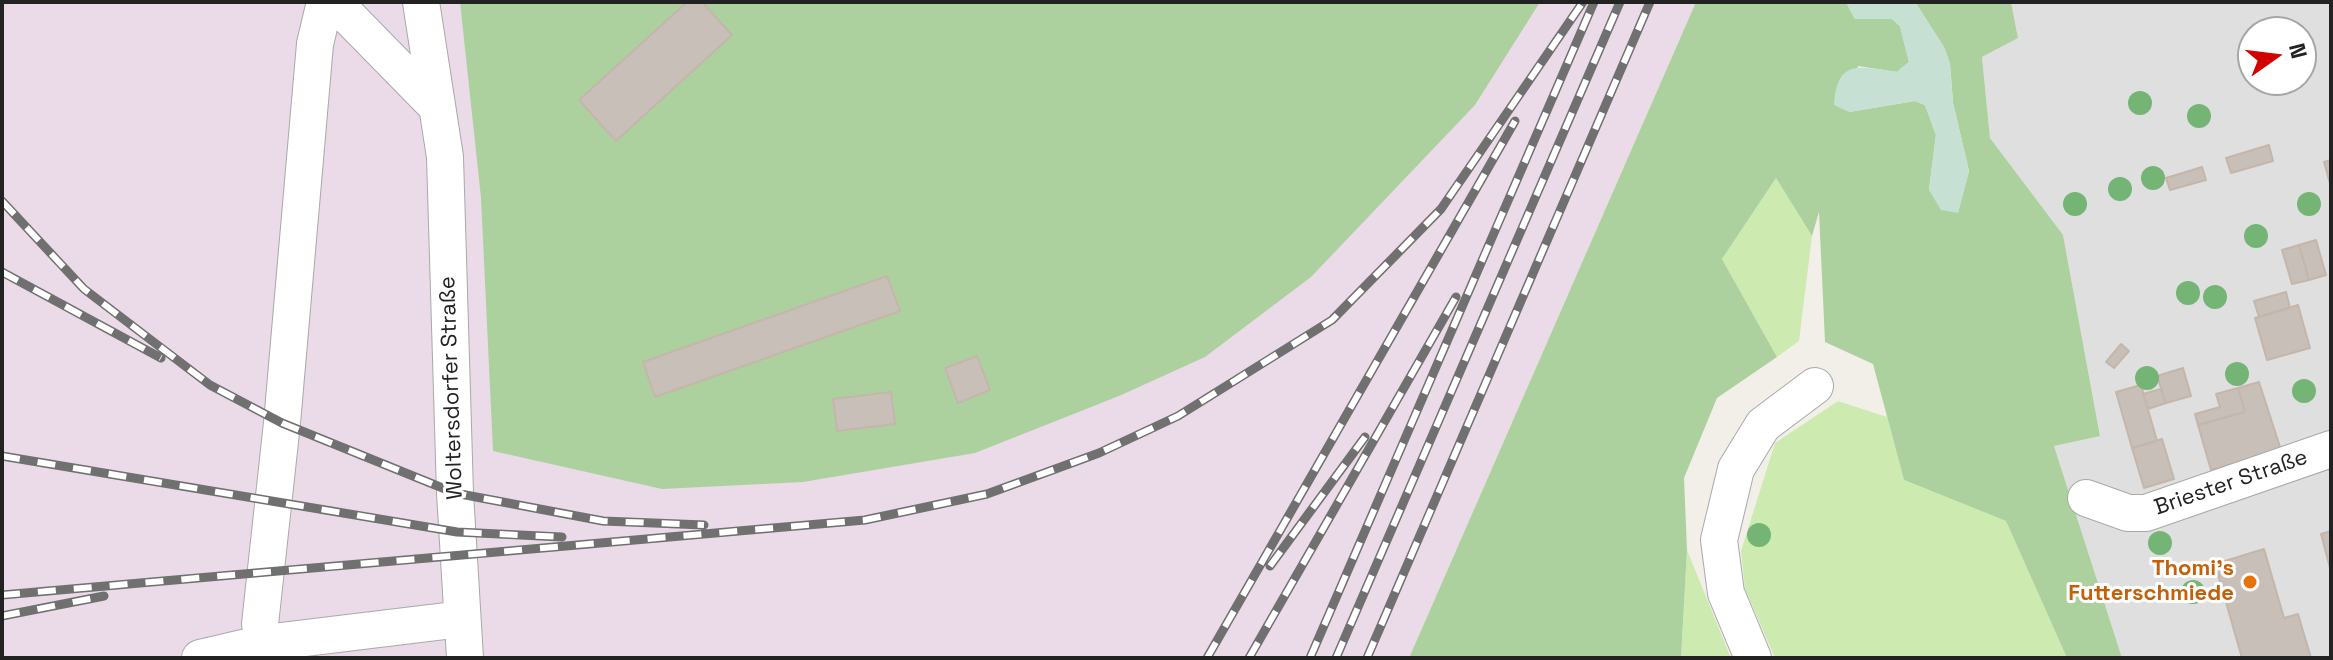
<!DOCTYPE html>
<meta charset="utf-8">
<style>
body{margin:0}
#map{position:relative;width:2333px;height:660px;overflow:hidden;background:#f2efe9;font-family:"Space Grotesk",sans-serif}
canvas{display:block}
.frame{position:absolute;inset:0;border:4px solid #222;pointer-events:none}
.north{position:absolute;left:2237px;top:16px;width:80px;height:80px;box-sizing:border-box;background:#fff;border:2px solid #a7a7a7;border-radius:50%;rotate:76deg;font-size:22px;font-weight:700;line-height:32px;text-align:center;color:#222}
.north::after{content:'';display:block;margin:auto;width:28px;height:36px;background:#d40000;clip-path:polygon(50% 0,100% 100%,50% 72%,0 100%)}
</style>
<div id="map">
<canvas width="2333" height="660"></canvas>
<div class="frame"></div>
<div class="north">N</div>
</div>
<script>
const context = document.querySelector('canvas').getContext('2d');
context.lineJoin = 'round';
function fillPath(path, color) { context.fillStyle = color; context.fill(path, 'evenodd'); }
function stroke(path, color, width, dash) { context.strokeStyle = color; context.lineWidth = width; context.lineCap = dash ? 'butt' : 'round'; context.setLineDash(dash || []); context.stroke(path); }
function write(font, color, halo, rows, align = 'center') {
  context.font = font + ' "Space Grotesk",sans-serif'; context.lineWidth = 6; context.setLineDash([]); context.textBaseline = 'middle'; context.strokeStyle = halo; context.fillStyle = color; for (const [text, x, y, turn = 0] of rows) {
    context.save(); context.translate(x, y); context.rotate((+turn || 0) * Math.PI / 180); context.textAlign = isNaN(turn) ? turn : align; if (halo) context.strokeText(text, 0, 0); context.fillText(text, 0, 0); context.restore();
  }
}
const residential = new Path2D(`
 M2011,2H2331V658H2122L2054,446L2100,435L2063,236L1990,138L1982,57L2018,38ZM2253,32H2301V80H2253Z`);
const industrial = new Path2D(`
 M2,2H1696L1409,658H2Z`);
const grass = new Path2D(`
 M1776,178L1812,236L1799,341L1777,357L1722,259Z
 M1838,401L1887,417L1904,480L2006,521L2067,658H1775L1745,589L1741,551L1775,443Z
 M1687,550L1731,658H1681Z`);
const forest = new Path2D(`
 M460,2H1540L1475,105L1311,277L1205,357L1119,396L975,453L803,482L662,489L493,451L481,198Z
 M1696,2H1846L1855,19H1892L1900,26L1909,62L1897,72L1858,66L1849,112L1915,101L1925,105L1936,135L1929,190L1958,212L1969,171L1953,103L1950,64L1944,47L1915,2H2011L2018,38L1982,57L1990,138L2063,235L2100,436L2054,446L2122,658H2067L2006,521L1904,480L1873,364L1825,342L1819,212L1812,236L1776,178L1722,259L1777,357L1717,398L1684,478L1687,550L1681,658H1409Z`);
const wetland = new Path2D(`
 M1846,2H1915L1944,47L1950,64L1953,103L1969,171L1958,213L1941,210L1929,190L1936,135L1925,105L1915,101L1849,112L1834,105C1837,58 1860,67 1897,72L1909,62L1900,26L1892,19H1855Z`);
const building = new Path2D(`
 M687,2H702L732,35L616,141L579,100Z
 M2269,145L2273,161L2231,173L2226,158Z
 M2331,160V187L2324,162Z
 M2202,167L2206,180L2170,190L2166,178Z
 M2316,240L2326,275L2309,280L2299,245Z
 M2299,245L2309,280L2292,284L2282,250Z
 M887,276L900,311L655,397L643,362Z
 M2286,292L2290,308L2259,317L2254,301Z
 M2298,305L2310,348L2267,360L2255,318Z
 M2121,344L2129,351L2114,368L2106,362Z
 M977,356L990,390L958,403L945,368Z
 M2183,368L2191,396L2166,403L2157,376Z
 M2259,382L2281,450L2211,470L2198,425L2245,412L2238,388Z
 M2141,385L2157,441L2132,448L2116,392Z
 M2238,388L2245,412L2198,425L2195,414L2220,407L2216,394Z
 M2161,389L2166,403L2148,409L2143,394Z
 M891,392L895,424L837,431L833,399Z
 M2162,439L2174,479L2144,488L2132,448Z
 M2331,531V567L2330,568L2321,534Z
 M2264,549L2284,618L2298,614L2311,658H2242L2215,564Z`);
const minor = new Path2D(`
 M334,2L437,107
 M421,2L445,157L455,493L465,658
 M2086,498L2128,513H2146L2331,449
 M264,643L260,624L282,423L315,44L325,2
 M200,658L264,643L462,619
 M1753,658L1726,593L1719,540L1736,469L1763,425L1815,386`);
const rail = new Path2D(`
 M2,201L84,289L210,385L282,423L455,493L603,521L704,525
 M2,272L161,358
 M2,456L457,532L562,537
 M1270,566L1365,437
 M2,595L865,520L987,494L1099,453L1178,416L1332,320L1441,209L1583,2
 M2,616L104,596
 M1207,658L1515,121
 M1249,658L1456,297
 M1310,658L1594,2
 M1336,658L1620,2
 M1367,658L1650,2`);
const trees = [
 [2140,103],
 [2199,116],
 [2153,178],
 [2120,189],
 [2075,204],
 [2309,204],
 [2256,236],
 [2188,293],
 [2215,297],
 [2237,374],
 [2147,378],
 [2304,391],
 [1759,535],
 [2160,543],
 [2193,592]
];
const markers = [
 [2250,582,8,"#e8710a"]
];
const streetNames = [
 ["Woltersdorfer Straße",452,388,-92],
 ["Briester Straße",2231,483,-19]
];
const foodNames = [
 ["Thomi's",2234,569],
 ["Futterschmiede",2234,594]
];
fillPath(residential, '#e0dfdf');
fillPath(industrial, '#ebdbe8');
fillPath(grass, '#cdebb0');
fillPath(forest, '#add19e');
fillPath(wetland, '#c6e0d4');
fillPath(building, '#c7bfb8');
stroke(building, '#c4b6ab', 2);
stroke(minor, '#a9a9a9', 38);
stroke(minor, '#fff', 36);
stroke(rail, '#707070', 9);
stroke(rail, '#fff', 6, [18]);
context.fillStyle = '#74b475';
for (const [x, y] of trees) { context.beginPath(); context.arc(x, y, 12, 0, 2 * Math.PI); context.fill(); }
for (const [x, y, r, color] of markers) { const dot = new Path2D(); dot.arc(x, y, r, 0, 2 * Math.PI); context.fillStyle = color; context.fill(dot); stroke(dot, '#fff', 3); }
write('22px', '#222', '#fff', streetNames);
write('bold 22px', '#c56008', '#fff', foodNames, 'right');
</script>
